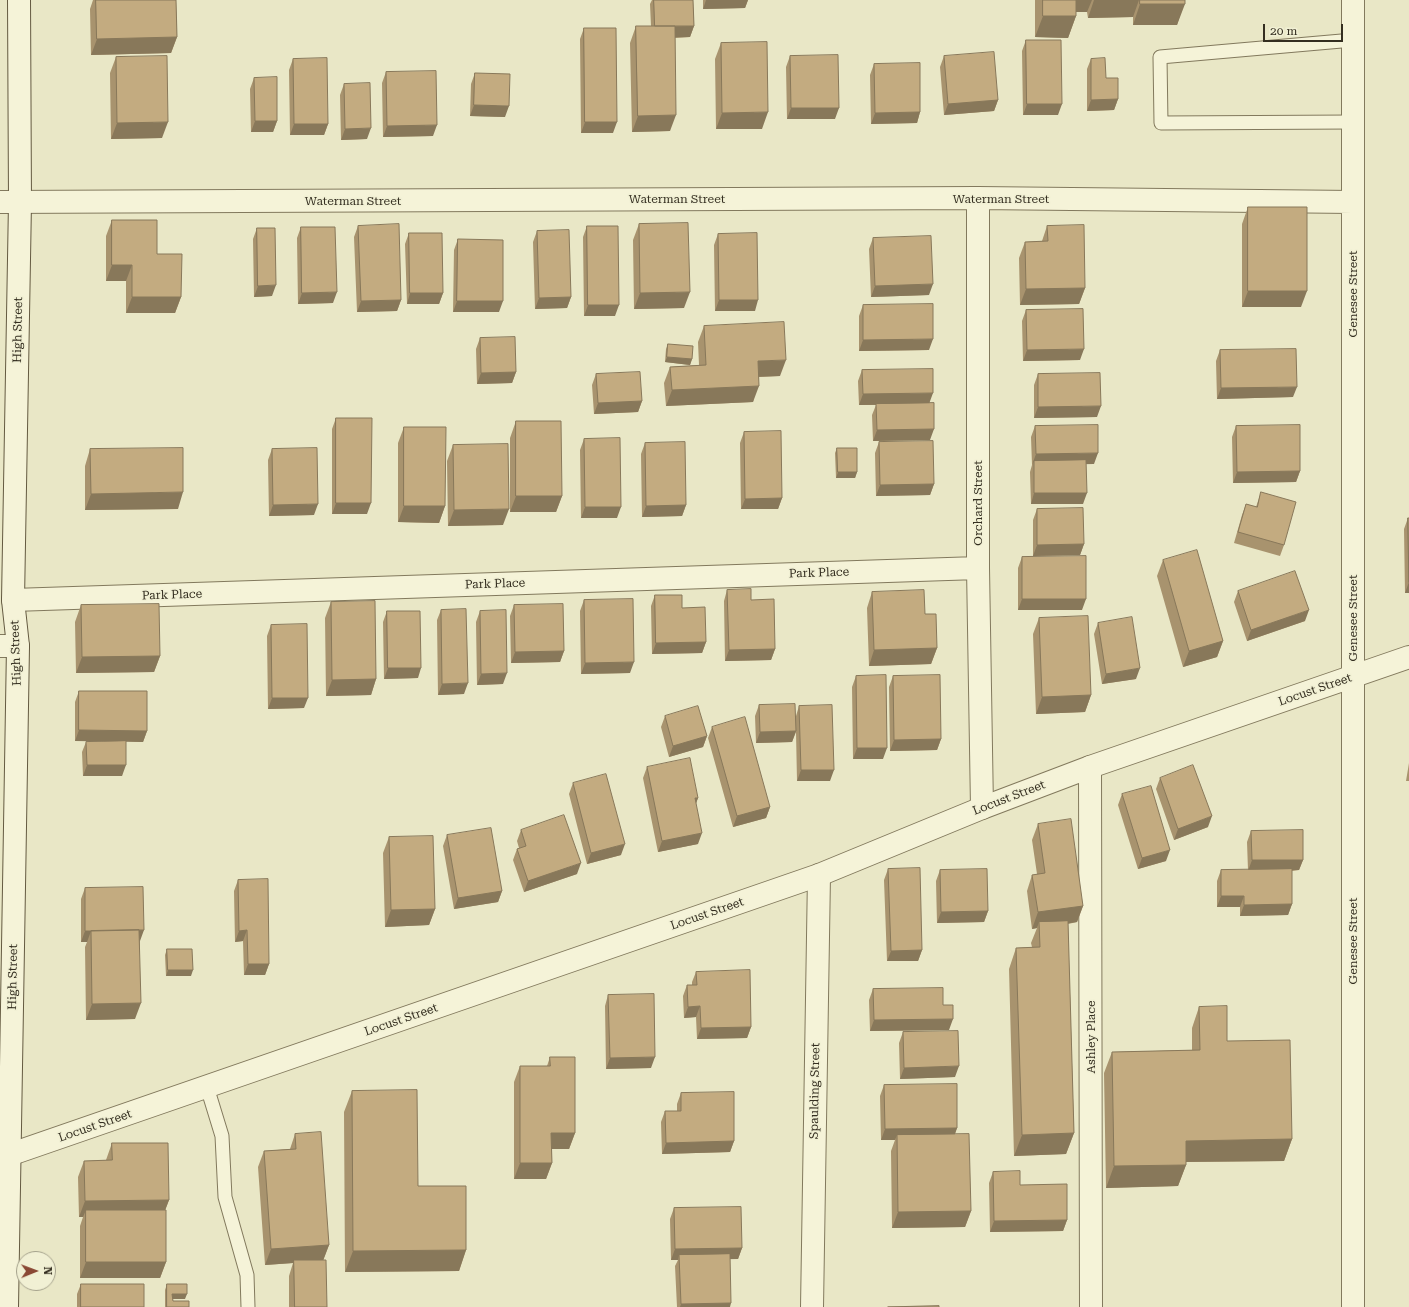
<!DOCTYPE html>
<style>
body{margin:0}
#map{position:relative;width:1409px;height:1307px;overflow:hidden;background:#e9e7c6;font-family:"Roboto Serif",serif}
canvas{display:block}
.north{position:absolute;left:16px;top:1251px;width:40px;height:40px;box-sizing:border-box;background:#f1f0d4;border:1px solid #a5a28c;border-radius:50%;rotate:89deg;font-size:11px;font-weight:700;line-height:16px;text-align:center;color:#342e20}
.north::after{content:'';display:block;margin:auto;width:14px;height:18px;background:#8a4834;clip-path:polygon(50% 0,100% 100%,50% 72%,0 100%)}
.scale{position:absolute;left:1263px;top:24px;width:80px;height:18px;box-sizing:border-box;border:2px solid #342e20;border-top:0;padding-left:5px;font-size:12px;line-height:14px;white-space:nowrap;color:#342e20;-webkit-text-stroke:3px #f1f0d4;paint-order:stroke}
</style>
<div id="map">
<canvas width="1409" height="1307"></canvas>
<div class="north">N</div>
<div class="scale">20 m</div>
</div>
<script>
const context = document.querySelector('canvas').getContext('2d');
context.lineJoin = 'round';
function stroke(path, color, width, dash) { context.strokeStyle = color; context.lineWidth = width; context.lineCap = dash ? 'butt' : 'round'; context.setLineDash(dash || []); context.stroke(path); }
function fillPath(path, color) { context.fillStyle = color; context.fill(path, 'evenodd'); }
function write(font, color, halo, rows, align = 'center') {
  context.font = font + ' "Roboto Serif",serif'; context.lineWidth = 3; context.setLineDash([]); context.textBaseline = 'middle'; context.strokeStyle = halo; context.fillStyle = color; for (const [text, x, y, turn = 0] of rows) {
    context.save(); context.translate(x, y); context.rotate((+turn || 0) * Math.PI / 180); context.textAlign = isNaN(turn) ? turn : align; if (halo) context.strokeText(text, 0, 0); context.fillText(text, 0, 0); context.restore();
  }
}
const service = new Path2D(`
 M1353,40L1160,57L1161,123L1353,122
 M207,1087L222,1136L225,1197L247,1275L248,1307`);
const minor = new Path2D(`
 M1353,0V1307
 M978,198V568L982,808
 M0,202L978,198L1353,202
 M13,600L978,568
 M0,646H18
 M1090,767L1091,1307
 M812,1307L819,875`);
const tertiary = new Path2D(`
 M0,1158L819,875L982,808L1090,767L1409,657`);
const secondary = new Path2D(`
 M7,1307L18,646L13,600L20,202L19,0`);
const wall = new Path2D(`
 M85,0H176L177,37L171,53L91,55L90,9L93,0Z
 M652,0H693L694,26L690,37L675,38L670,131L632,132L630,43L636,26H651L650,4Z
 M703,0H748L745,8L703,9Z
 M1035,0H1185L1177,25H1133V17L1088,18L1087,12H1076V16L1068,38L1035,37Z
 M584,28L613,133H581L580,39Z
 M1026,40L1058,115H1023L1022,51Z
 M721,43L762,129H716L715,59Z
 M790,56L835,119H787L786,67Z
 M944,56L998,100L994,111L944,115L940,67Z
 M116,57L162,138L111,139L110,73Z
 M293,59L328,124L324,135H290L289,70Z
 M1091,59L1106,78L1118,99L1114,110L1087,111V69Z
 M874,64L920,112L917,123L871,124L870,75Z
 M386,72L433,136L383,137L382,83Z
 M475,73L505,117L470,116L471,84Z
 M254,78L277,121L273,132H251L250,89Z
 M344,84L367,139L341,140L340,95Z
 M1248,207L1301,307H1242V224Z
 M112,220L157,254L181,297L175,313H126V281H106V236Z
 M639,224L684,308L634,309L633,240Z
 M358,226L401,300L397,311L357,312L354,237Z
 M587,226L615,316H584L583,237Z
 M1047,226L1085,288L1079,304L1020,305L1019,258L1025,242L1042,241Z
 M301,227L333,303L298,304L297,238Z
 M257,228L272,296L254,297L253,239Z
 M537,231L571,297L567,308L535,309L533,242Z
 M409,233L443,293L439,304H407L405,244Z
 M718,234L755,311H715L714,245Z
 M873,238L929,295L871,297L869,249Z
 M458,239L499,312H453L454,250Z
 M863,305L929,350L859,351V316Z
 M1026,310L1080,360L1023,361L1022,321Z
 M704,326L780,376L759,377L753,402L666,406L664,383L670,367L699,365L698,342Z
 M480,338L516,372L512,383L477,384L476,349Z
 M668,344L692,359L690,365L665,362L666,349Z
 M1220,350L1293,397L1217,399L1216,361Z
 M862,370L930,403V440L873,441L872,415L876,405H859L858,381Z
 M596,374L642,401L638,412L594,414L592,385Z
 M1038,374L1097,417L1034,418V385Z
 M336,418L367,514H332V429Z
 M516,421L562,496L556,512H510V438Z
 M1035,426L1094,464H1086L1083,504H1031L1030,472L1032,465L1031,437Z
 M1236,426L1300,471L1296,482L1233,483L1232,437Z
 M404,427L445,506L439,523L398,522V443Z
 M744,432L782,498L778,509H741L740,443Z
 M584,439L617,518H581L580,450Z
 M879,442L934,484L930,495L876,496L875,453Z
 M645,443L686,505L682,516L642,517L641,454Z
 M453,445L503,525L448,526L447,461Z
 M837,448L857,472L855,478H836L835,453Z
 M90,449L178,509L85,510V466Z
 M272,449L314,515L269,516L268,460Z
 M1261,492L1284,545L1280,556L1234,543L1242,515L1246,504L1256,507Z
 M1037,509L1084,544L1080,555L1033,556V520Z
 M1408,518H1409V593H1405L1404,529Z
 M1022,557L1082,610H1018V568Z
 M1163,560L1223,641L1217,657L1183,667L1157,576Z
 M727,590L751,600L775,649L771,660L725,661L724,601Z
 M1238,591L1305,621L1247,641L1234,602Z
 M872,592L937,648L931,664L869,666L867,608Z
 M655,595L682,608L706,642L702,653L652,654L651,606Z
 M584,600L630,673L581,674L580,611Z
 M331,602L376,679L371,695L326,696L325,618Z
 M81,605L160,656L154,672L76,673L75,622Z
 M514,605L564,651L560,662L511,663L510,616Z
 M441,610L464,694L438,695L437,620Z
 M387,611L418,678L384,679L383,622Z
 M480,611L503,684L477,685L476,622Z
 M1039,618L1091,695L1085,712L1036,714L1033,634Z
 M1098,623L1136,679L1102,684L1094,634Z
 M271,625L304,708L268,709L267,636Z
 M856,676L883,759H853L852,687Z
 M893,676L941,739L937,750L890,751L889,687Z
 M79,691L147,731L143,742L126,741L122,776H83L82,752L86,742L105,741H75V702Z
 M759,705L796,716L799,706L830,781H797L796,732L792,742L756,743L755,716Z
 M665,716L707,736L703,747L669,757L661,727Z
 M712,727L770,807L766,818L733,827L708,738Z
 M1409,763V781H1406Z
 M647,767L698,798L696,803L698,844L658,852L643,778Z
 M1160,778L1208,827L1174,840L1156,789Z
 M573,783L621,855L587,864L569,794Z
 M1122,794L1166,861L1138,869L1118,805Z
 M1038,824L1083,906L1077,922L1068,924L1074,1133L1066,1154L1014,1156L1009,969L1016,948L1032,947L1031,943L1037,928L1032,929L1027,891L1032,875L1037,874L1032,840Z
 M521,830L577,874L524,892L513,860L517,849L519,848L517,841Z
 M1251,831L1303,860L1299,870L1292,871V904L1288,915L1240,916V907H1217V881L1221,870H1248L1247,842Z
 M447,835L502,891L498,902L454,909L443,846Z
 M389,837L435,909L429,925L385,927L383,853Z
 M888,869L922,950L918,961H887L884,880Z
 M940,870L988,911L984,922L937,923L936,881Z
 M238,880L269,964L265,975H244L243,941L235,942L234,891Z
 M85,888L140,941L135,1019L86,1020L85,947L87,942H81V899Z
 M167,949L191,976H166L165,955Z
 M696,972L751,1027L747,1038L697,1039L696,1017L684,1018L683,996L687,985H692V982Z
 M873,989L943,1005L949,1030L870,1031L869,1000Z
 M608,995L651,1068L606,1069L605,1006Z
 M1199,1007L1227,1041L1292,1139L1284,1161L1186,1162V1165L1178,1186L1106,1188L1104,1073L1112,1052L1192,1050V1028Z
 M903,1032L955,1077L900,1079L899,1043Z
 M550,1057L575,1133L569,1149H552V1163L546,1179H514V1082L520,1066H547Z
 M884,1085L957,1128L955,1134L971,1211L965,1227L892,1228L891,1151L895,1140H881L880,1096Z
 M352,1091L418,1186L466,1250L459,1271L345,1272L344,1112Z
 M681,1093L734,1141L730,1152L662,1154L661,1122L665,1111H677V1104Z
 M295,1134L329,1245L323,1260L327,1307H289V1276L293,1263L265,1265L258,1167L264,1151L290,1149Z
 M112,1143L169,1200L165,1210L166,1262L160,1278H80V1226L83,1217H79L78,1177L84,1161L106,1160Z
 M993,1172L1020,1185L1067,1220L1063,1231L990,1232L989,1183Z
 M674,1208L742,1248L738,1259H730V1307H677L675,1266L678,1260H671L670,1219Z
 M81,1284L144,1307H77V1294Z
 M167,1284L185,1299H173V1301L189,1307H165V1290Z`);
const shadedWall = new Path2D(`
 M706,0H748L745,8L703,9Z
 M1073,0H1092L1087,12H1068Z
 M1094,0H1139L1133,17L1088,18Z
 M1140,4H1185L1177,25H1133Z
 M1043,16H1076L1068,38L1035,37Z
 M694,26L690,37L651,38L655,27Z
 M177,37L171,53L91,55L97,39Z
 M1118,99L1114,110L1087,111L1091,100Z
 M998,100L994,111L944,115L948,104Z
 M1027,104H1062L1058,115H1023Z
 M474,105L509,106L505,117L470,116Z
 M791,108H839L835,119H787Z
 M768,112L762,129H716L722,113Z
 M920,112L917,123L871,124L875,113Z
 M676,115L670,131L632,132L638,116Z
 M255,121H277L273,132H251Z
 M168,122L162,138L111,139L117,123Z
 M585,122H617L613,133H581Z
 M294,124H328L324,135H290Z
 M437,125L433,136L383,137L387,126Z
 M371,128L367,139L341,140L345,129Z
 M112,265H132L126,281H106Z
 M933,284L929,295L871,297L875,286Z
 M276,285L272,296L254,297L258,286Z
 M1085,288L1079,304L1020,305L1026,289Z
 M1248,291H1307L1301,307H1242Z
 M337,292L333,303L298,304L302,293Z
 M690,292L684,308L634,309L640,293Z
 M410,293H443L439,304H407Z
 M132,297H181L175,313H126Z
 M571,297L567,308L535,309L539,298Z
 M401,300L397,311L357,312L361,301Z
 M719,300H758L755,311H715Z
 M457,301H503L499,312H453Z
 M588,305H619L615,316H584Z
 M933,339L929,350L859,351L863,340Z
 M1084,349L1080,360L1023,361L1027,350Z
 M667,357L692,359L690,365L665,362Z
 M786,360L780,376L752,377L758,361Z
 M516,372L512,383L477,384L481,373Z
 M759,386L753,402L666,406L672,390Z
 M1297,387L1293,397L1217,399L1221,388Z
 M933,393L929,404L859,405L863,394Z
 M642,401L638,412L594,414L598,403Z
 M1101,406L1097,417L1034,418L1038,407Z
 M934,429L930,440L873,441L877,430Z
 M1098,453L1094,464L1034,465V461L1032,465L1036,454Z
 M1300,471L1296,482L1233,483L1237,472Z
 M838,472H857L855,478H836Z
 M934,484L930,495L876,496L880,485Z
 M183,492L178,509L85,510L91,494Z
 M1034,493H1087L1083,504H1031Z
 M516,496H562L556,512H510Z
 M782,498L778,509H741L745,499Z
 M336,503H371L367,514H332Z
 M318,504L314,515L269,516L273,505Z
 M686,505L682,516L642,517L646,506Z
 M404,506H445L439,523L398,522Z
 M585,507H621L617,518H581Z
 M509,509L503,525L448,526L454,510Z
 M1084,544L1080,555L1033,556L1037,545Z
 M1409,582V593H1405Z
 M1022,599H1086L1082,610H1018Z
 M1309,610L1305,621L1247,641L1251,630Z
 M1223,641L1217,657L1183,667L1189,651Z
 M706,642L702,653L652,654L656,643Z
 M937,648L931,664L869,666L874,650Z
 M775,649L771,660L725,661L729,650Z
 M564,651L560,662L511,663L515,652Z
 M160,656L154,672L76,673L82,657Z
 M634,662L630,673L581,674L585,663Z
 M388,668H421L418,678L384,679Z
 M1140,668L1136,679L1102,684L1106,674Z
 M507,673L503,684L477,685L481,674Z
 M376,679L371,695L326,696L332,680Z
 M468,683L464,694L438,695L442,684Z
 M1091,695L1085,712L1036,714L1042,697Z
 M272,698H308L304,708L268,709Z
 M79,730L147,731L143,742L75,741Z
 M796,731L792,742L756,743L760,732Z
 M707,736L703,747L669,757L673,746Z
 M941,739L937,750L890,751L894,740Z
 M857,748H887L883,759H853Z
 M87,765H126L122,776H83Z
 M801,770H834L830,781H797Z
 M695,798H698L694,809Z
 M770,807L766,818L733,827L737,816Z
 M1212,816L1208,827L1174,840L1178,829Z
 M702,833L698,844L658,852L662,841Z
 M625,844L621,855L587,864L591,853Z
 M1170,850L1166,861L1138,869L1142,858Z
 M1252,860H1303L1299,870L1248,871Z
 M581,863L577,874L524,892L528,881Z
 M502,891L498,902L454,909L458,898Z
 M1221,896H1244L1240,907H1217Z
 M1292,904L1288,915L1240,916L1244,905Z
 M1083,906L1077,922L1039,928V922L1037,928L1032,929L1038,912Z
 M435,909L429,925L385,927L391,910Z
 M988,911L984,922L937,923L941,912Z
 M144,930L140,941L91,931Z
 M247,930L243,941L235,942L239,931Z
 M85,931H91L87,942H81Z
 M922,950L918,961H887L891,951Z
 M248,964H269L265,975H244Z
 M168,970H193L191,976H166Z
 M141,1003L135,1019L86,1020L92,1004Z
 M700,1006L696,1017L684,1018L688,1007Z
 M953,1019L949,1030L870,1031L874,1020Z
 M751,1027L747,1038L697,1039L701,1028Z
 M655,1057L651,1068L606,1069L610,1058Z
 M959,1066L955,1077L900,1079L904,1068Z
 M957,1128L953,1139L897,1135L895,1140H881L885,1129Z
 M551,1133H575L569,1149H546Z
 M1074,1133L1066,1154L1014,1156L1022,1135Z
 M1292,1139L1284,1161L1178,1162L1186,1141Z
 M734,1141L730,1152L662,1154L666,1143Z
 M520,1163H552L546,1179H514Z
 M1186,1165L1178,1186L1106,1188L1114,1166Z
 M169,1200L163,1216L86,1210L83,1217H79L85,1201Z
 M971,1211L965,1227L892,1228L898,1212Z
 M1067,1220L1063,1231L990,1232L994,1221Z
 M329,1245L323,1261L294,1260L293,1263L265,1265L271,1249Z
 M742,1248L738,1259L680,1260L679,1255L678,1260H671L675,1249Z
 M466,1250L459,1271L345,1272L353,1251Z
 M86,1262H166L160,1278H80Z
 M172,1294H187L185,1299H170Z
 M731,1303L730,1307H680L681,1304Z`);
const building = new Path2D(`
 M96,0H176L177,37L97,39Z
 M654,0H693L694,26H655Z
 M1043,0H1076V16H1043Z
 M1140,0H1185V4H1140Z
 M636,26H675L676,115L638,116Z
 M584,28H616L617,122H585Z
 M1026,40H1061L1062,104H1027Z
 M767,42L768,112L722,113L721,43Z
 M994,52L998,100L948,104L944,56Z
 M838,55L839,108H791L790,56Z
 M167,56L168,122L117,123L116,57Z
 M327,58L328,124H294L293,59Z
 M1105,58L1106,78H1118V99L1091,100V59Z
 M920,63V112L875,113L874,64Z
 M436,71L437,125L387,126L386,72Z
 M475,73L510,74L509,106L474,105Z
 M277,77V121H255L254,78Z
 M370,83L371,128L345,129L344,84Z
 M1248,207H1307V291H1248Z
 M112,220H157V254H182L181,297H132V265H112Z
 M688,223L690,292L640,293L639,224Z
 M399,224L401,300L361,301L358,226Z
 M1084,225L1085,288L1026,289L1025,242L1048,241L1047,226Z
 M587,226H618L619,305H588Z
 M301,227H335L337,292L302,293Z
 M257,228H275L276,285L258,286Z
 M569,230L571,297L539,298L537,231Z
 M409,233H442L443,293H410Z
 M757,233L758,300H719L718,234Z
 M931,236L933,284L875,286L873,238Z
 M458,239L503,240V301H457Z
 M933,304V339L863,340V305Z
 M1083,309L1084,349L1027,350L1026,310Z
 M784,322L786,360L758,361L759,386L672,390L670,367L706,365L704,326Z
 M515,337L516,372L481,373L480,338Z
 M668,344L693,346L692,359L667,357Z
 M1296,349L1297,387L1221,388L1220,350Z
 M933,369V393L863,394L862,370Z
 M640,372L642,401L598,403L596,374Z
 M1100,373L1101,406L1038,407V374Z
 M934,403V429L877,430L876,404Z
 M336,418H372L371,503H336Z
 M516,421H561L562,496H516Z
 M1098,425V453L1036,454L1035,426Z
 M1300,425V471L1237,472L1236,426Z
 M404,427H446L445,506H404Z
 M781,431L782,498L745,499L744,432Z
 M620,438L621,507H585L584,439Z
 M933,441L934,484L880,485L879,442Z
 M685,442L686,505L646,506L645,443Z
 M508,444L509,509L454,510L453,445Z
 M183,448V492L91,494L90,449Z
 M317,448L318,504L273,505L272,449Z
 M837,448H857V472H838Z
 M1086,460L1087,493H1034V461Z
 M1261,492L1296,502L1284,545L1238,532L1246,504L1257,507Z
 M1083,508L1084,544L1037,545V509Z
 M1408,518H1409V582Z
 M1197,550L1223,641L1189,651L1163,560Z
 M1086,556V599H1022V557Z
 M1295,571L1309,610L1251,630L1238,591Z
 M751,589V600L774,599L775,649L729,650L727,590Z
 M924,590L925,614H936L937,648L874,650L872,592Z
 M655,595H682V608L705,607L706,642L656,643Z
 M633,599L634,662L585,663L584,600Z
 M375,601L376,679L332,680L331,602Z
 M159,604L160,656L82,657L81,605Z
 M563,604L564,651L515,652L514,605Z
 M466,609L468,683L442,684L441,610Z
 M506,610L507,673L481,674L480,611Z
 M387,611H420L421,668H388Z
 M1088,616L1091,695L1042,697L1039,618Z
 M1132,617L1140,668L1106,674L1098,623Z
 M307,624L308,698H272L271,625Z
 M886,675L887,748H857L856,676Z
 M940,675L941,739L894,740L893,676Z
 M79,691H147V731L79,730Z
 M795,704L796,731L760,732L759,705Z
 M832,705L834,770H801L799,706Z
 M698,706L707,736L673,746L665,716Z
 M745,717L770,807L737,816L712,727Z
 M126,741V765H87L86,742Z
 M690,758L698,798H695L702,833L662,841L647,767Z
 M1193,765L1212,816L1178,829L1160,778Z
 M606,774L625,844L591,853L573,783Z
 M1151,786L1170,850L1142,858L1122,794Z
 M564,815L581,863L528,881L517,849L526,846L521,830Z
 M1071,819L1083,906L1038,912L1032,875L1045,873L1038,824Z
 M491,828L502,891L458,898L447,835Z
 M1303,830V860H1252L1251,831Z
 M433,836L435,909L391,910L389,837Z
 M920,868L922,950L891,951L888,869Z
 M987,869L988,911L941,912L940,870Z
 M1292,869V904L1244,905V896H1221V870Z
 M268,879L269,964H248L247,930L239,931L238,880Z
 M143,887L144,930H139L91,931H85V888Z
 M1068,921L1074,1133L1022,1135L1016,948L1040,947L1039,922Z
 M139,930L141,1003L92,1004L91,931Z
 M167,949H192L193,970H168Z
 M750,970L751,1027L701,1028L700,1006L688,1007L687,985H697L696,972Z
 M943,988V1005H953V1019L874,1020L873,989Z
 M654,994L655,1057L610,1058L608,995Z
 M1227,1006V1041L1290,1040L1292,1139L1186,1141V1165L1114,1166L1112,1052L1200,1050L1199,1007Z
 M958,1031L959,1066L904,1068L903,1032Z
 M550,1057H575V1133H551L552,1163H520V1066H550Z
 M957,1084V1128L885,1129L884,1085Z
 M417,1090L418,1186H466V1250L353,1251L352,1091Z
 M734,1092V1141L666,1143L665,1111H681V1093Z
 M321,1132L329,1245L271,1249L264,1151L296,1149L295,1134Z
 M969,1134L971,1211L898,1212L897,1135Z
 M112,1143H168L169,1200L85,1201L84,1161L112,1160Z
 M1020,1171V1185L1067,1184V1220L994,1221L993,1172Z
 M741,1207L742,1248L675,1249L674,1208Z
 M86,1210H166V1262H86Z
 M730,1254L731,1303L681,1304L679,1255Z
 M294,1260H326L327,1307H295Z
 M81,1284H144V1307H81Z
 M167,1284H187V1294H172L173,1301H189V1307H167Z
 M939,1306V1307H888Z`);
const streetNames = [
 ["Waterman Street",677,199],
 ["Waterman Street",1001,199],
 ["Waterman Street",353,201],
 ["Genesee Street",1353,294,-90],
 ["High Street",18,330,-89],
 ["Orchard Street",978,503,-90],
 ["Park Place",819,573,-2],
 ["Park Place",495,584,-2],
 ["Park Place",172,595,-2],
 ["Genesee Street",1353,618,-90],
 ["High Street",16,653,-92],
 ["Locust Street",1315,690,-19],
 ["Locust Street",1009,798,-21],
 ["Locust Street",707,914,-19],
 ["Genesee Street",1353,941,-90],
 ["High Street",13,977,-89],
 ["Locust Street",401,1020,-19],
 ["Ashley Place",1091,1037,-90],
 ["Spaulding Street",815,1091,-89],
 ["Locust Street",95,1126,-19]
];
stroke(service, '#82795d', 15);
stroke(minor, '#82795d', 24);
stroke(tertiary, '#82795d', 24);
stroke(secondary, '#645a41', 24);
stroke(service, '#f5f3d8', 13);
stroke(minor, '#f5f3d8', 22);
stroke(tertiary, '#f5f3d8', 22);
stroke(secondary, '#f5f3d8', 22);
fillPath(wall, '#a8936e');
fillPath(shadedWall, '#88785a');
fillPath(building, '#c3ab80');
stroke(building, '#88785a', 1);
write('12px', '#342e20', '#f1f0d4', streetNames);
</script>
